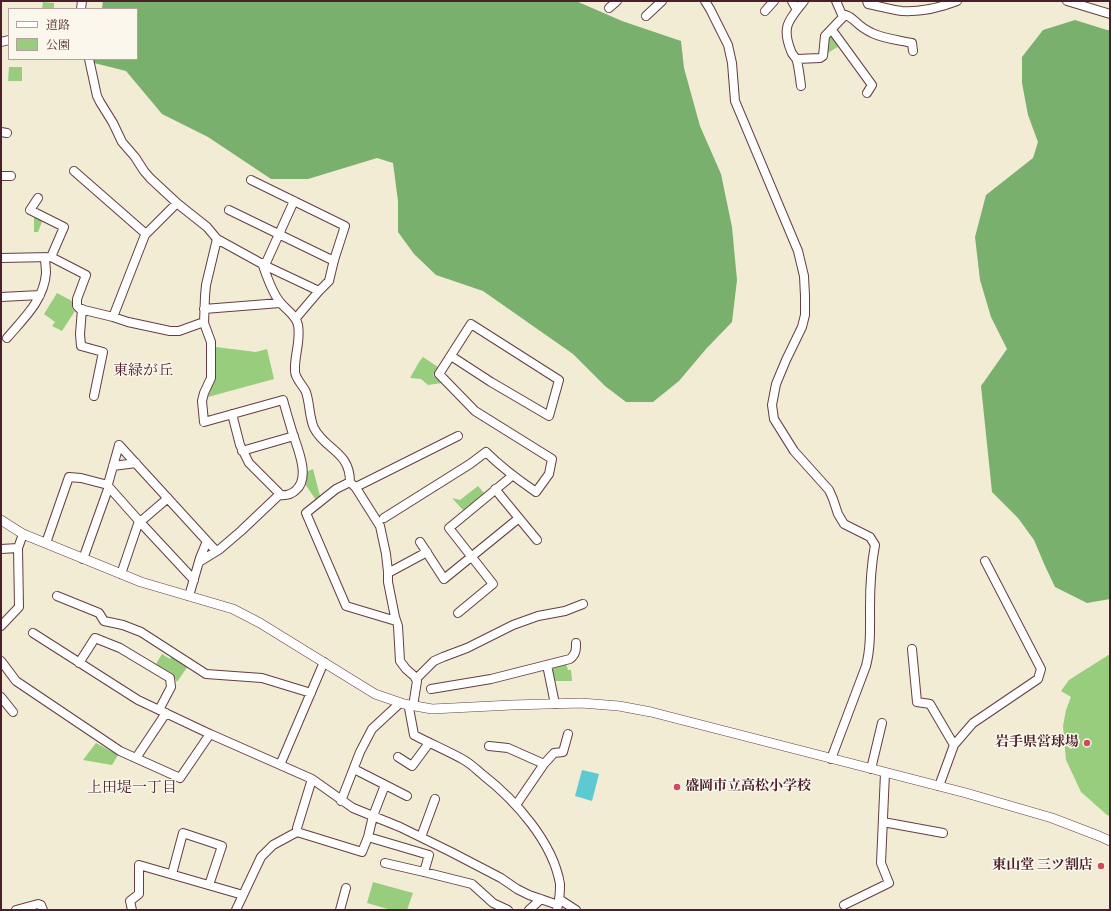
<!DOCTYPE html>
<meta charset="utf-8">
<style>
body{margin:0}
#map{position:relative;width:1111px;height:911px;overflow:hidden;background:#f2ecd4;font-family:Vollkorn,"Noto Serif JP",serif}
canvas{display:block}
.frame{position:absolute;inset:0;border:2px solid #4a1f2b;pointer-events:none}
.legend{position:absolute;left:8px;top:8px;width:130px;height:52px;box-sizing:border-box;background:#fbf7ec;border:1px solid #b4a19f;margin:0;padding:5px 7px;list-style:none;font-size:12px;color:#4a1f2b}
.legend li{display:flex;align-items:center;gap:8px;height:20px}
.legend b{width:20px;border:1px solid #b4a19f}
</style>
<div id="map">
<canvas width="1111" height="911"></canvas>
<div class="frame"></div>
<ul class="legend">
<li><b style="height:5px;background:#fff"></b>道路</li>
<li><b style="height:11px;background:#98cd7e"></b>公園</li>
</ul>
</div>
<script>
const context = document.querySelector('canvas').getContext('2d');
context.lineJoin = 'round';
function fillPath(path, color) { context.fillStyle = color; context.fill(path, 'evenodd'); }
function stroke(path, color, width, dash) { context.strokeStyle = color; context.lineWidth = width; context.lineCap = dash ? 'butt' : 'round'; context.setLineDash(dash || []); context.stroke(path); }
function write(font, color, halo, rows, align = 'center') {
  context.font = font + ' Vollkorn,"Noto Serif JP",serif'; context.lineWidth = 3; context.setLineDash([]); context.textBaseline = 'middle'; context.strokeStyle = halo; context.fillStyle = color; for (const [text, x, y, turn = 0] of rows) {
    context.save(); context.translate(x, y); context.rotate((+turn || 0) * Math.PI / 180); context.textAlign = isNaN(turn) ? turn : align; if (halo) context.strokeText(text, 0, 0); context.fillText(text, 0, 0); context.restore();
  }
}
const green = new Path2D(`
 M43,2L54,3V9H42Z
 M830,37H832L839,46L828,53V40Z
 M9,67H22V81H8Z
 M34,216L42,220V222L38,232H34Z
 M57,293L72,301V309L75,311L62,331L52,326L55,322L44,314Z
 M216,347L256,352L267,349L274,379L208,397L216,373Z
 M423,357L438,367L433,375L442,383L428,385L421,379L410,378L419,362Z
 M313,469L320,496L316,500L305,484L306,472Z
 M478,486L484,493L463,510L452,498L460,500Z
 M162,654L170,659L172,656L188,666L177,682L173,674L156,664Z
 M1110,654V816L1107,815L1081,792L1066,760L1063,726L1066,710L1071,697L1061,691L1069,680Z
 M566,664L568,670H571L572,681H555L551,667Z
 M96,743L118,755L112,765L83,760Z
 M373,882L413,893L407,910H391L367,903Z`);
const forest = new Path2D(`
 M103,1H576L622,21L681,41L684,68L700,126L721,174L732,227L737,280L732,322L706,349L679,381L653,402H626L605,386L573,354L483,291L436,275L414,254L398,232V201L393,163L377,158L308,179H271L208,137L162,114L126,71L94,63L93,59H137V9H102Z
 M1075,20L1107,30H1110V599L1087,603L1055,587L1045,566L1034,540L1018,518L992,492L981,386L1007,349L991,317L980,280L975,237L986,195L1033,158L1038,142L1028,115L1022,83V57L1043,30Z`);
const water = new Path2D(`
 M582,770L599,774L592,801L575,796Z`);
const minor = new Path2D(`
 M705,1L710,9L728,45L732,63L735,101L798,251L804,276L805,296V315L802,327L786,360L776,384L772,405L774,419L794,451L829,490L833,499L838,514L844,524L870,537L875,545C871,566 870,586 870,607C870,627 871,647 866,666L831,759
 M792,1L797,10
 M836,1L843,17
 M867,1L868,4C879,6 891,10 902,11C921,12 939,8 957,1
 M1067,1L1110,14
 M609,8L617,1
 M81,9L82,1
 M765,11L774,1
 M646,16L662,1
 M832,30L872,85L867,93
 M1,42L9,40
 M89,59L97,96L100,102L113,123L122,142L135,157L144,171L150,178L178,204L207,227L217,239L266,266L319,291
 M797,59L820,58L823,56L825,36L845,15C850,16 852,19 856,22C860,26 866,30 872,33C885,39 898,40 912,43L913,51
 M801,86C800,78 799,69 797,61C796,57 792,55 791,51C781,26 789,20 804,1
 M1,132L7,133
 M74,171L146,234
 M1,176H11
 M251,180L345,226L334,260L329,281L319,291L296,318
 M38,198L30,210L64,227L51,257
 M229,210L334,261
 M217,239L206,285L205,296L204,323L211,342V378L204,393L202,401L204,422L283,400C286,411 289,421 292,431C297,447 311,477 296,490C291,495 285,496 278,495
 M1,258L51,257L86,275L77,299V306L80,309L113,317L128,322L170,331H179L204,322
 M262,263C266,274 272,293 280,302C286,310 296,315 298,325C301,341 294,356 295,371C295,379 303,385 306,392C310,404 309,417 314,428C325,450 350,451 350,482L356,488L380,526L386,554L388,572V582L395,617L398,626L400,661L406,669L414,676L417,681L413,706
 M265,265L294,201
 M1,297L40,295
 M82,309L80,334L81,346L103,352L94,396
 M204,309L280,303
 M113,317L145,235L177,203
 M7,338C24,318 44,300 46,273C46,268 45,263 45,257
 M119,445L216,551
 M242,451L294,436
 M113,466L136,463
 M350,482L336,489L306,513L346,606L396,621
 M108,486L140,522L194,580
 M356,487L458,436
 M495,489L537,540
 M384,518L470,464L486,452C502,468 517,479 536,492L549,474L552,459L475,411L439,374L471,324L559,380L549,416L491,382L451,356
 M140,522L168,498
 M420,542L444,579L519,518
 M46,543L69,477L81,478L108,485
 M1,549L18,548L23,534
 M83,559L108,489V484L119,445
 M199,562L220,549L241,531L280,494L249,463L240,445L232,414
 M388,573L427,552
 M121,574L139,521
 M57,596L99,613L104,621L123,625L141,632L206,674L262,678L311,693
 M189,596L200,558L207,541
 M458,613L493,584L449,528L512,476
 M1,626L19,607L18,548
 M912,649L917,702L930,704L954,745
 M1,661L16,681L120,751L180,778L210,734L138,700L33,633
 M79,663L95,638L120,648L170,678L171,687L159,710
 M547,665L555,704
 M416,679L434,661L443,657L467,648L513,625L538,616L565,611L583,604
 M431,689L491,679L570,659C576,654 576,650 576,643
 M1,697L13,712
 M409,708L414,735C431,744 448,751 464,760C471,764 477,770 483,775C515,800 553,842 560,884C560,888 560,894 559,899L576,910
 M210,734L312,779L353,808L400,827L451,852L501,878L517,889L529,895L558,905L557,910
 M489,746L508,748L544,764
 M398,757L412,766L429,743
 M136,758L166,713
 M280,765L324,662
 M354,769L407,796
 M871,769L882,723
 M939,786L954,745L973,723L1038,679L1041,669L985,561
 M341,801L360,752L372,729L400,703
 M516,805L544,764L554,753L563,752L568,734
 M883,822L943,833
 M297,832L362,852L368,837L373,816L385,785
 M368,837L429,855L424,872
 M421,837L435,799
 M385,863L424,872L472,884L493,903L508,910
 M172,874L183,833L222,846L209,885
 M844,905L889,883L881,863L885,773
 M16,910L38,904L41,905L43,910
 M132,910L130,901L139,894V865L243,895
 M236,910L261,857L273,845L297,832V828L312,779
 M340,910L346,888
 M529,910L541,899`);
const tertiary = new Path2D(`
 M1,520L23,534L141,582L233,609L260,623L375,694L404,704L432,709L512,705L581,703L619,706L651,712L966,793L1052,818L1099,836L1110,841`);
const markers = [
 [1087,743,4,"#d1495b"],
 [677,787,4,"#d1495b"],
 [1101,866,4,"#d1495b"]
];
const poiNames = [
 ["岩手県営球場",1079,743],
 ["盛岡市立高松小学校",685,787,"left"],
 ["東山堂 三ツ割店",1093,866]
];
const neighbourhoodNames = [
 ["東緑が丘",143,372],
 ["上田堤一丁目",132,789]
];
fillPath(green, '#98cd7e');
fillPath(forest, '#7ab06d');
fillPath(water, '#5dcad3');
stroke(minor, '#633e44', 10);
stroke(tertiary, '#633e44', 10);
stroke(minor, '#fff', 8);
stroke(tertiary, '#fff', 9);
for (const [x, y, r, color] of markers) { const dot = new Path2D(); dot.arc(x, y, r, 0, 2 * Math.PI); context.fillStyle = color; context.fill(dot); stroke(dot, '#fbf7ec', 1.5); }
write('bold 14px', '#4a1f2b', '#fbf7ec', poiNames, 'right');
write('15px', '#4a1f2b', '#fbf7ec', neighbourhoodNames);
</script>
